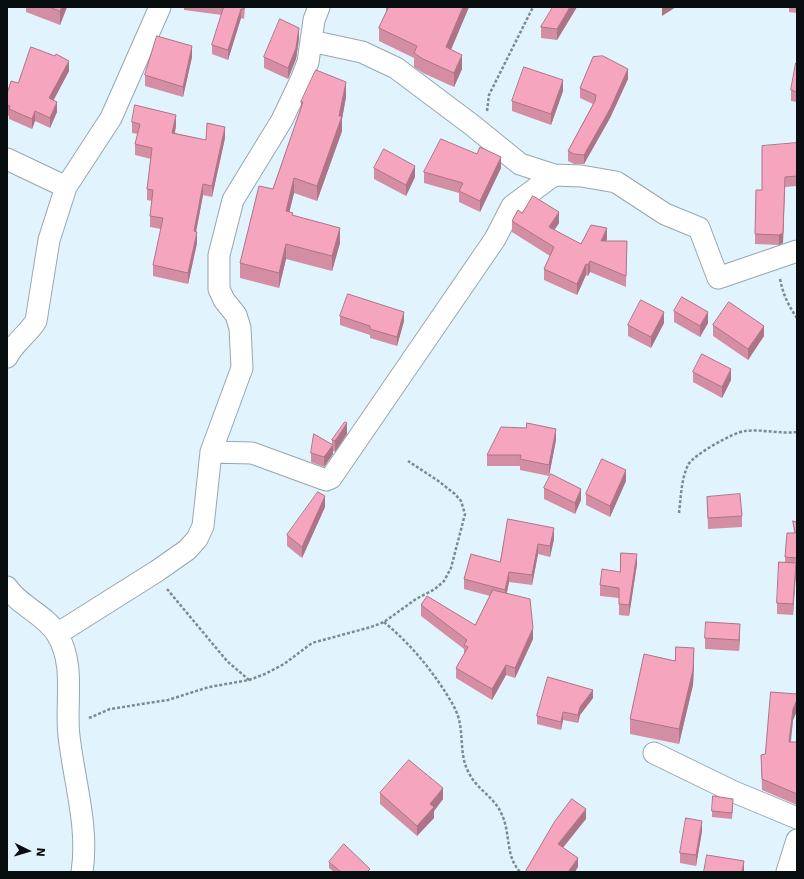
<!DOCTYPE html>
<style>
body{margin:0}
#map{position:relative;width:804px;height:879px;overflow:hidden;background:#e1f3fc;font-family:"DejaVu Sans",sans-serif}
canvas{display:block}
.frame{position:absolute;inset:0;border:8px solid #080d10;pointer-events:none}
.north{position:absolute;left:8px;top:831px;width:40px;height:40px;-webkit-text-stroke:3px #e1f3fc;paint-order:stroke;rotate:95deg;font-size:11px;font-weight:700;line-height:16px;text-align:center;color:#080d10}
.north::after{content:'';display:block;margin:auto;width:14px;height:18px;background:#080d10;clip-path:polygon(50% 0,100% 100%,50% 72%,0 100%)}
</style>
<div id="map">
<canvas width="804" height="879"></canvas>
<div class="frame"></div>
<div class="north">N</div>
</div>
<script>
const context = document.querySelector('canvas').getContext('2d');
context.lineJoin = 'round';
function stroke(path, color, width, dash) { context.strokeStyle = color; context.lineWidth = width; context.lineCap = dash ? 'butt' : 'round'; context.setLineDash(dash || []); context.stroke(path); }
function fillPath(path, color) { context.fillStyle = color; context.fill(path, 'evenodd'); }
const path = new Path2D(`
 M487,111L489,95L533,7
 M780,279C783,294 788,305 797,318
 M679,513C681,497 681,480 688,465C693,455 734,432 745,431C762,429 780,434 797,432
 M167,589L227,661L249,680
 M384,622C408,642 427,664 444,690C449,698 455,707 458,716C464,735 459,756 469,773C477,790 495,797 502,815C511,835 505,855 520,872
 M89,718L110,709L168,700L209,687L249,680L265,674L284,664L312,643L371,627L384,622L416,599L435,589L444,581L451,568L465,514L461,501L455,494L437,480L408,461`);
const minor = new Path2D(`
 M311,41L362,52L396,68L472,125L520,164L554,175L581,176L616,182L665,214L699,228L718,278L797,251
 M7,159L66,187
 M7,357C14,343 28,334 36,321L49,240L66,187L111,118L160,7
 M211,452L252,453L326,480L331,478L495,239L512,206L554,175
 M7,587C19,606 45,614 57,634C76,665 65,703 69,736C74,781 89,827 82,872
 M57,634L157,571L187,550L197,539L203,526L211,452L242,368L240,328L236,315L224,300L219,289V255L233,200L282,120L301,80L308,62L314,20L319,7
 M654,753L732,791L797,818
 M787,872L797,840`);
const wall = new Path2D(`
 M26,7H67L60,25L26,12Z
 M184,7H245L244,19L241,18L228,60L212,54V45L222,15L184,10Z
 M386,7H469L451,50L462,69L454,87L423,73L414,67V58L379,41V28L387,11H386Z
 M553,7H577L557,40L541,38V27Z
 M789,7H797V13L789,12Z
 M299,39L296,59L288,79L264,68V57Z
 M192,57L183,97L145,86V75Z
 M797,63V102L791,101V90Z
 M69,71L53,100L57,112L50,128L35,121L32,129L9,119V116L7,115V94L18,83Z
 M628,79L610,118L584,164H574L568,161V151L593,104L580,98V88Z
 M563,91L551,125L512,111V101Z
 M346,97L342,119V131L317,201L294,193L289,212L293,216L340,243L332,271L286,259L279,288L240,278V263L273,189L301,108V102Z
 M132,122L176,126L175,133L206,140L225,138L212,197L203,195L196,232L197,243L188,284L153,276V265L161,229L150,227V216L152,201L147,200V189L151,159L135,155V144L138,134L132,133Z
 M797,148V186L785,187L783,243L779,245L755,244V234L762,190Z
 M374,168L415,177L406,196L374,179Z
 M501,168L480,212L459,202V193L424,183V172Z
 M522,213L559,223L554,230L581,244L607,239L606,241H627L626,287L590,272L588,276L586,275L577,295L544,280V269L550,256L512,232V221Z
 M674,311L708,323L700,337L674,322Z
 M340,316L404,321L397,346L370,338V335L340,325Z
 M664,323L651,348L628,336V325Z
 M713,325L764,336L748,360L713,336Z
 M693,372L731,380L722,398L693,382Z
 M347,434L335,452L333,451V454L324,467L311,462V453L332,444V440Z
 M556,440L549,476L520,470V466H487V455Z
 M626,481L610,517L586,505V494Z
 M544,488L581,500L575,514L544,499Z
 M707,497L742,516V527L708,529Z
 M325,507L302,558L287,546V535Z
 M508,519L554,539L550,557L538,554L532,585L509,582L507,593L533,639L515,678L506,675L492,700L456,678V668L464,654V649L421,616V605L475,625L490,596L464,589V579L500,562Z
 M793,521L797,522V567H796L793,615L777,614V603L785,563V557L794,533Z
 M637,564L629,616L619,615V598L600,596V585L620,572Z
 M740,635L739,651L705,649V638Z
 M694,663L693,685L679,744L630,734V719Z
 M797,694V711L793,720L791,742H797V805L762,790L761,755L765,754Z
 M593,698L580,715L578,723L563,720L561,730L537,724V716Z
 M380,793L443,799L434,811V818L417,836L380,804Z
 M733,804L732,819L712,817V811Z
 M702,831L696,866L680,863V853Z
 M329,862L370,872H334L329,868Z`);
const shadedWall = new Path2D(`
 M62,7H67L60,25V11Z
 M463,7H469L446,61V47Z
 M570,7H577L557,40V29Z
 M662,7H676L662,16Z
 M241,9V18L228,60V50Z
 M299,28V39L296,59L288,79V68Z
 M192,46V57L183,97V87Z
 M462,55V69L454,87V73Z
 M69,61V71L49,109V98Z
 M628,69V79L610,118L584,164V155Z
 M563,80V91L551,125V114Z
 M346,82V97L342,119V131L317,201V186L339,116Z
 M57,102V112L50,128V118Z
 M35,111V121L32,129V119Z
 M176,115V126L172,144V133Z
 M225,127V138L212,197V186Z
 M501,157V168L480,212V201Z
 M415,166V177L406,196V185Z
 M785,177L783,243L779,245V235Z
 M294,178V193L286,226V211Z
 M203,184V195L194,242V231Z
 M559,212V223L549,238V227Z
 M340,228V243L332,271V256Z
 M607,228V239L601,251V241Z
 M197,232V243L188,284V273Z
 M286,244V259L279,288V273Z
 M590,261V272L588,276V265Z
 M586,264V275L577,295V284Z
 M404,312V321L397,346V337Z
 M664,312V323L651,348V337Z
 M708,312V323L700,337V326Z
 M764,326V336L748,360V349Z
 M731,369V380L722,398V387Z
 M347,423V434L335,452V441Z
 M556,429V440L549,476V465Z
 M333,445V454L324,467V457Z
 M626,470V481L610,517V506Z
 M581,489V500L575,514V503Z
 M325,496V507L302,558V547Z
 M554,528V539L550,557V546Z
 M538,544V554L532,585V575Z
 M637,554V564L629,616V605Z
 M796,563V574L793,615V604Z
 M509,572V582L505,600V590Z
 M740,624V635L739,651V640Z
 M533,628V639L515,678V668Z
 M694,648V663L693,685L679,744V729Z
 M506,665V675L492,700V689Z
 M593,690V698L580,715L578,723V715L580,707Z
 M797,700V711L793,720L789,753V742L793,709Z
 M563,712V720L561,730V722Z
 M443,788V799L434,811V818L417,836V826L430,804Z
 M586,809V819L558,854V844Z
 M702,821V831L696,866V855Z
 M578,858V867L575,872H568Z
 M744,861V872H742Z`);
const building = new Path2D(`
 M50,7H62L60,11Z
 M224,7H244V9H241L228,50L212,45Z
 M389,7H463L446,47L462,55L454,73L423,59L414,53L417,46L379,28Z
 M553,7H570L557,29L541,27Z
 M280,19L299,28L296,48L288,68L264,57Z
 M157,36L192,46L183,87L145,75Z
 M31,47L55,56L56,54L69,61L49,98L57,102L50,118L35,111L32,119L9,109L10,106L7,105V94L11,81L18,83Z
 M603,56L628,69L610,109L584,155L574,154L568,151L595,101L596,95L580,88L593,57Z
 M796,63H797V92L791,90Z
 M524,67L563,80L551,114L512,101Z
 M316,70L346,82L339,116H342L317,186L294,178L286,211L293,213L292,215L340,228L332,256L286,244L279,273L240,263L259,186L273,189L303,102H301Z
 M135,105L176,115L172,133L206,140L207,123L225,127L212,186L203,184L194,231L197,232L188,273L153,265L163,218L150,216L153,190L147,189L152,148L135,144L140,124L132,122Z
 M441,139L477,154L480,147L501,157L480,201L459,191L463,183L424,172Z
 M797,143V176L785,177L783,233L779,235L755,234L756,190H762V146Z
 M384,149L415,166L406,185L374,168Z
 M533,196L559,212L549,227L581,244L591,225L607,228L601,241H627L626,276L590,261L588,265L586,264L577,284L544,269L554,247L512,221L518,210L522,213Z
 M348,294L404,312L397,337L370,329V326L340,316Z
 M682,297L708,312L700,326L674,311Z
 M641,300L664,312L651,337L628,325Z
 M729,302L764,326L748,349L713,325Z
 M702,354L731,369L722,387L693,372Z
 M345,422L347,423L335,441L332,440Z
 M527,423L556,429L549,465L520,459L521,455H487L501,427L526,428Z
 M314,434L333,445L324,457L311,453Z
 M602,459L626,470L610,506L586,494Z
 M551,474L581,489L575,503L544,488Z
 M318,492L325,496L302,547L287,535Z
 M740,494L742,516L708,518L707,497Z
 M508,519L554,528L550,546L538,544L532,575L509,572L505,590L464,579L471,554L500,562Z
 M793,521L797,522V558L785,557L787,533H795Z
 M621,553L637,554L629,605L619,604V588L600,585L602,569L620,572Z
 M779,562L796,563L793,604L777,603Z
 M493,590L530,599L533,628L515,668L506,665L492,689L456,668L468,647L464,645L467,640L421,605L427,596L475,625Z
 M706,622L740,624L739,640L705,638Z
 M676,647L694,648L693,670L679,729L630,719L644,654L675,661Z
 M548,677L593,690L580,707L578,715L563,712L561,722L537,716Z
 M771,692L797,694V700L793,709L789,742H797V794L762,779L761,755L765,754Z
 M409,760L443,788L430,804L434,807L417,826L380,793Z
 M713,796L733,799L732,813L712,811Z
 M572,799L586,809L558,844L578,858L568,872H525L555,821Z
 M686,818L702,821L696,855L680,853Z
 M344,844L370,869L367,872H341L329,862Z
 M707,855L744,861L742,872H704Z`);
stroke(minor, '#96a7af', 23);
stroke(path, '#7e8a90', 2.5, [3, 2]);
stroke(minor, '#fff', 21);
fillPath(wall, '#d48ea4');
fillPath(shadedWall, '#ac7486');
fillPath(building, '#f6a5bf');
stroke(building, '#ac7486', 1);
</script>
